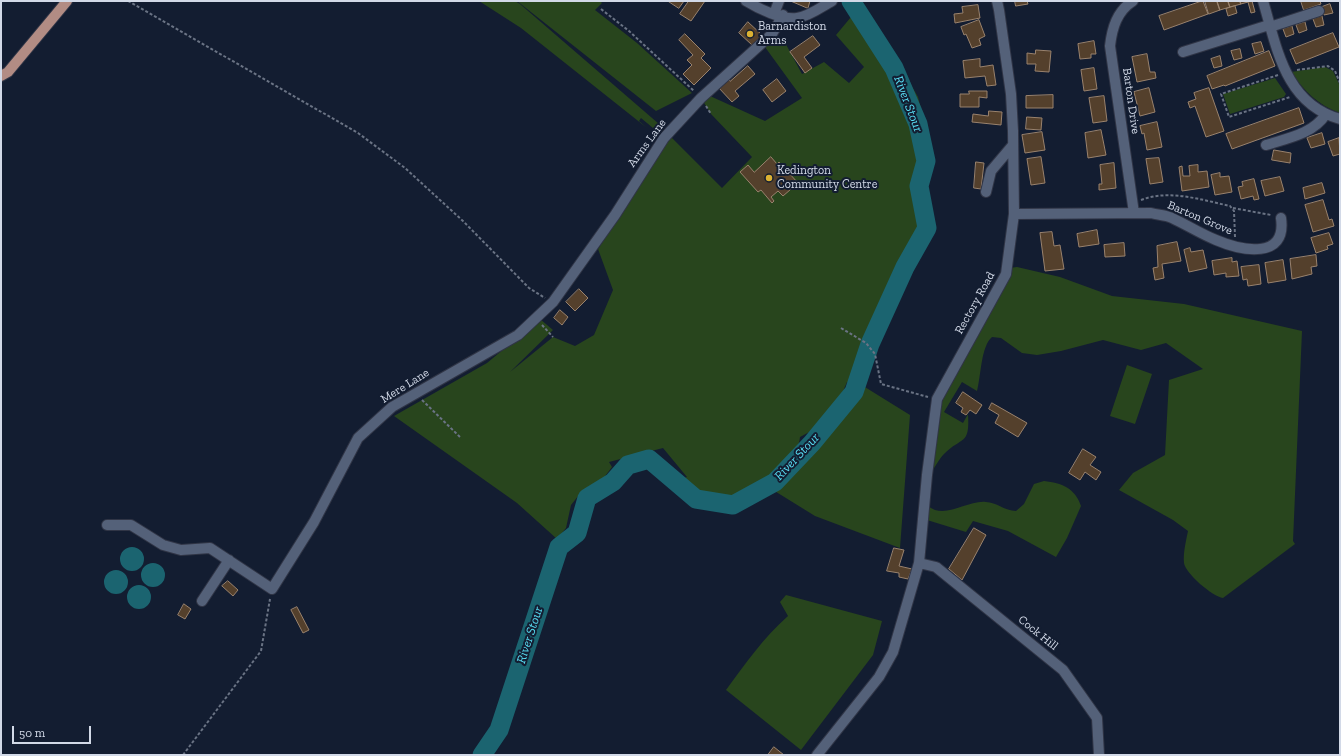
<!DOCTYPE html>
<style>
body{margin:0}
#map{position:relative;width:1341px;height:756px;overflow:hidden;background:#131d31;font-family:"Zilla Slab",serif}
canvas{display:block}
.frame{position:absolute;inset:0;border:2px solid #d2d9e7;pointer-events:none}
.scale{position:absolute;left:12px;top:726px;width:79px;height:18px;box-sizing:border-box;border:2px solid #d2d9e7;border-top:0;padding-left:5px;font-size:12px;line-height:14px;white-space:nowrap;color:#d2d9e7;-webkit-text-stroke:3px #131d31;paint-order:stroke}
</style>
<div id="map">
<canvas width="1341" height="756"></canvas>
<div class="frame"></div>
<div class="scale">50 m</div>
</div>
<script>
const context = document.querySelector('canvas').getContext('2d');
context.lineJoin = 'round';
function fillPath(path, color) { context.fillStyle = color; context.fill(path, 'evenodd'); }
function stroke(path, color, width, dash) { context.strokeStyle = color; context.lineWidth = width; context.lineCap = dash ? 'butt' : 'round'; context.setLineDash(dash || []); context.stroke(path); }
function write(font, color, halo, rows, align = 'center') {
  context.font = font + ' "Zilla Slab",serif'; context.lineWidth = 4; context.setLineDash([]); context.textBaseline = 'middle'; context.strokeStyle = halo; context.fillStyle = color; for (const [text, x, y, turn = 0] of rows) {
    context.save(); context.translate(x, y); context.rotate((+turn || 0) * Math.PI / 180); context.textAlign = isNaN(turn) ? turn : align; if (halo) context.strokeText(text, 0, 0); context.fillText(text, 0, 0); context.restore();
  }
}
const green = new Path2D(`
 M479,1H515L520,4L659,124L653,128L641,118L639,121L647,128L521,28Z
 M517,1H600L602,3L595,10L637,43L692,93L656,111Z
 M841,1H856L899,64L918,97L927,132L928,165L924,187L930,224L927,238L907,272L860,384L910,415L900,548L815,516L773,490L783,482L843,410L850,392L859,384L847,382L838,403L813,430L800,437C798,456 783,468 767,477L768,481L754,492L727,500H707L695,496L674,481L687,477L663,448L609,462L612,467L599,484L579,495L571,505L566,528L557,539L517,503L394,416L487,363L540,319L553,330L510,372L553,337L575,346L594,335L613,290L598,249L625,205L671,137L722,188L752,157L711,114L701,98L710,96L765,121L802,98L765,47L782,37L802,74L824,62L849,83L864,67L836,35L851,17Z
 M1325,67L1333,71L1340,86V113C1318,105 1304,91 1291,72Z
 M1275,78L1286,94L1284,97L1230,114L1223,94Z
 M1017,267L1060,277L1112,296L1184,304L1302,331L1293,541L1295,544L1223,598C1213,597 1185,573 1184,563C1183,553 1186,541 1188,531L1173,520L1119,490L1133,473L1165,455L1169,380L1203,369L1166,343L1141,350L1103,340L1061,351L1037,355L1022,353L1001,338L992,337C981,346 981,376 977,391L962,382L944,412L963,423L968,414C970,446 962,436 944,454C939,459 935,467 931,473L935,411L1010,268Z
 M1127,365L1152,374L1135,424L1110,416Z
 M1044,481C1062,483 1075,488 1081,506L1067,538L1056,557L1008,531L973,521L966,532L927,520L928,506C945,520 967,500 986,502C996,502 1005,511 1016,511L1024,504L1034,484Z
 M786,595L882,621L873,655L801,750L726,690C745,664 764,637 788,616L780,602Z`);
const water = new Path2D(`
 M120 559a12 12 0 1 1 24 0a12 12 0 1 1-24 0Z
 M141 575a12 12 0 1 1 24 0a12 12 0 1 1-24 0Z
 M104 582a12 12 0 1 1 24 0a12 12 0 1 1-24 0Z
 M127 597a12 12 0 1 1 24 0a12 12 0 1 1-24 0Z`);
const river = new Path2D(`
 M482,755L499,730L559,547L577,533L587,498L613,482L628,465L649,459L696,499L733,505L775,482L812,443L854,392L870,344L905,267L927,228L919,186L926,161L918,124L894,68L851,1`);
const building = new Path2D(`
 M668,1H684L679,8Z
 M689,1H705L691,21L680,14Z
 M791,1H810L808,8Z
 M1015,1H1027L1028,4L1016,6Z
 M1203,1L1208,14L1164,30L1159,16Z
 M1205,1H1217L1220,10L1209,14Z
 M1217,1H1228L1230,7L1220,10Z
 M1228,1H1240L1241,4L1230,7Z
 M1240,1H1252L1255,12L1251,13L1248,2L1241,4Z
 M1301,1H1320L1321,4L1304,10Z
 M1330,4L1333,13L1324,15L1322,7Z
 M978,5L980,18L955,23L954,14L963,13L962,7Z
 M1235,6L1237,13L1228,16L1226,9Z
 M1322,16L1324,25L1316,27L1313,19Z
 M979,20L985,36L979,39L981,45L972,48L966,34L964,35L961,27Z
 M748,22L762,35L752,45L739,33Z
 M1305,22L1307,30L1299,33L1296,25Z
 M1292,26L1294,34L1286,37L1283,29Z
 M1333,33L1339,47L1296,64L1290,50Z
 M685,34L705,54L701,58L711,68L694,85L683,74L692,65L687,60L693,55L679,40Z
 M813,36L820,45L804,57L812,68L805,73L790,52Z
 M1094,41L1096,54H1091V58L1080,59L1078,44Z
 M1261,42L1264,51L1255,54L1252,44Z
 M1240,49L1242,58L1234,60L1231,51Z
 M1036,50L1051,51L1049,72L1035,71L1036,64H1027V53L1035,54Z
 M1269,51L1275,66L1225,86L1224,85L1212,89L1207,76Z
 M1147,54L1150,72H1155L1156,78L1137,82L1132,57Z
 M1220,56L1222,66L1214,68L1211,59Z
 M980,59V67L993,65L996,85L987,86L985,76L965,78L963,61Z
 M748,66L755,74L735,91L739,96L732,102L718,87L728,78L730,81Z
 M1094,68L1097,89L1084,91L1081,70Z
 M777,79L786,91L772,102L763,90Z
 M1149,88L1155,112L1140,116L1134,92Z
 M1209,88L1224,131L1206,137L1195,106L1190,108L1188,102L1196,99L1194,93Z
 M969,91H987V98L979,97V107H960V94H969Z
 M1053,95V108H1026V96Z
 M1104,96L1107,121L1093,123L1089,98Z
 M1299,108L1304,123L1232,149L1226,134Z
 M989,111L1002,112L1001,125L972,122L973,114L988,116Z
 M1027,117L1042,118L1041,130L1026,129Z
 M1157,122L1162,147L1147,150L1144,133L1142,134L1140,126Z
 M1101,130L1106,155L1088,158L1085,133Z
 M1042,132L1045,150L1025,153L1022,135Z
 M1322,133L1325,144L1311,148L1307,138Z
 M1339,138L1340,154L1333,156L1328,142Z
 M1274,150L1291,153L1290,163L1272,160Z
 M771,157L777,164L779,162L798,183L783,196L778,191L771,197L774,201L772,203L761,190L758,192L740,172L748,165L754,172Z
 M1041,157L1045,183L1031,185L1027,159Z
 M1159,158L1163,182L1150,184L1146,159Z
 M976,162L984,163L981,189L974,188Z
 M1114,163L1116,188L1099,190V184H1102L1100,165Z
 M1198,165V172L1207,171L1209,187L1182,191L1179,167L1182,166L1183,176H1190L1189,166Z
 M1220,173V177L1229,176L1232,192L1215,195L1211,175Z
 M1280,177L1284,191L1265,196L1261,181Z
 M1254,179L1259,199L1254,200L1253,196L1241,199L1238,187L1243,186L1242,182Z
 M1322,183L1325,193L1305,199L1303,188Z
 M1323,200L1329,220L1332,219L1334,226L1313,232L1305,205Z
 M1097,230L1099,244L1079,247L1077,234Z
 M1052,232L1054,246L1060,245L1064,269L1045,271L1040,233Z
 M1329,233L1333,244L1327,246L1328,249L1316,253L1311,238Z
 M1177,242L1181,261L1162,264L1164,278L1155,280L1153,268L1158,267L1157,246Z
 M1124,243L1125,256L1105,257L1104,245Z
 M1190,248L1191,252L1203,250L1207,268L1189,272L1184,250Z
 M1316,255L1317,266L1311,267L1312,274L1292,279L1290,259Z
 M1232,258V262L1237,261L1239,276L1226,277V273L1214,275L1212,261Z
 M1283,260L1286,280L1268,283L1265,263Z
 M1259,265L1261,284L1248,286L1247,279L1243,280L1241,267Z
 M579,289L588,298L575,311L566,302Z
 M560,310L568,317L562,325L554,318Z
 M963,392L982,405L976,414L970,410L966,415L961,412L963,408L956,403Z
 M992,403L1027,423L1018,437L995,423L999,415L989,409Z
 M1083,449L1096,457L1090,465L1101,472L1096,480L1085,472L1080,480L1069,473Z
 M974,528L986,535L962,580L949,569Z
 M894,548L904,550L899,566L912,569L908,579L899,577V573L887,571Z
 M228,581L238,590L233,596L222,586Z
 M184,604L191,609L185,619L178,615Z
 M297,607L309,630L303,633L291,610Z
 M774,747L784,755H768Z`);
const path = new Path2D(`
 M128,1L358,133L405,168L463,221L529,288L545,298
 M601,9L629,31L694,91
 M1297,70L1328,66L1335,71L1340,83
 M1278,75L1221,94L1229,117L1290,97
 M706,106L711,114
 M1141,200C1169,189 1202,200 1230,206L1234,211L1235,237
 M1233,208L1271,215
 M542,325L553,337
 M841,328L866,343L875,354L881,384L928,397
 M422,400L460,437
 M183,755L261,651L270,599`);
const minor = new Path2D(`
 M746,1C759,9 782,20 797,18C810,16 821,7 832,1
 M1133,1C1117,11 1112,28 1110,46L1134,213
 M1263,1C1277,48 1285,104 1340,119
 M774,14L779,1
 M1270,27L1319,11
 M1183,52L1269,25
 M1266,145C1288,138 1313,134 1326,114
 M986,192L991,171L1013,145
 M1014,214L1151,213C1158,215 1166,215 1172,218C1187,225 1201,234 1216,240C1242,251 1287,260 1281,218
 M107,525H131L163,545L181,550L210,548L272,589L314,522L358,438L392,407L518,335L553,302L615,215L664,138L701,98L772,34L783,15
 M919,563L936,567L1063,670L1097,718L1099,755
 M202,601L229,560
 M817,755L879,677L893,652L919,563L927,475L937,399L1006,274L1014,214L1013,131L1011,94L999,10L997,1`);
const major = new Path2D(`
 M1,76L8,72L67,1`);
const markers = [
 [750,34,4,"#dcb233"],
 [769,178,4,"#dcb233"]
];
const poiNames = [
 ["Barnardiston",758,27],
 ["Arms",758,41],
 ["Kedington",777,171],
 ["Community Centre",777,185]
];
const streetNames = [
 ["Barton Drive",1131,101,82],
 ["Arms Lane",647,143,-54],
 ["Barton Grove",1200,218,23],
 ["Rectory Road",975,303,-61],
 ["Mere Lane",405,386,-32],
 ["Cock Hill",1038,633,39]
];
const waterNames = [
 ["River Stour",908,104,69],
 ["River Stour",797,457,-47],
 ["River Stour",530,635,-72]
];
fillPath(green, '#28451d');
fillPath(water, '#1b6470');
stroke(river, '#1b6470', 19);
fillPath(building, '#54402c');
stroke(building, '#99826d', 1);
stroke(minor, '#303546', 12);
stroke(major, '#303546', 12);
stroke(path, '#6a7384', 2, [3, 2]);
stroke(minor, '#546179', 10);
stroke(major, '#b28c84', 10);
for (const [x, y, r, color] of markers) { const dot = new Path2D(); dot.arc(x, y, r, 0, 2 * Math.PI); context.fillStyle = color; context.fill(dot); stroke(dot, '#131d31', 1.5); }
write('12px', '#d2d9e7', '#131d31', poiNames, 'left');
write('12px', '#d2d9e7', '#131d31', streetNames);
write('italic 13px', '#59dff5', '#131d31', waterNames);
</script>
